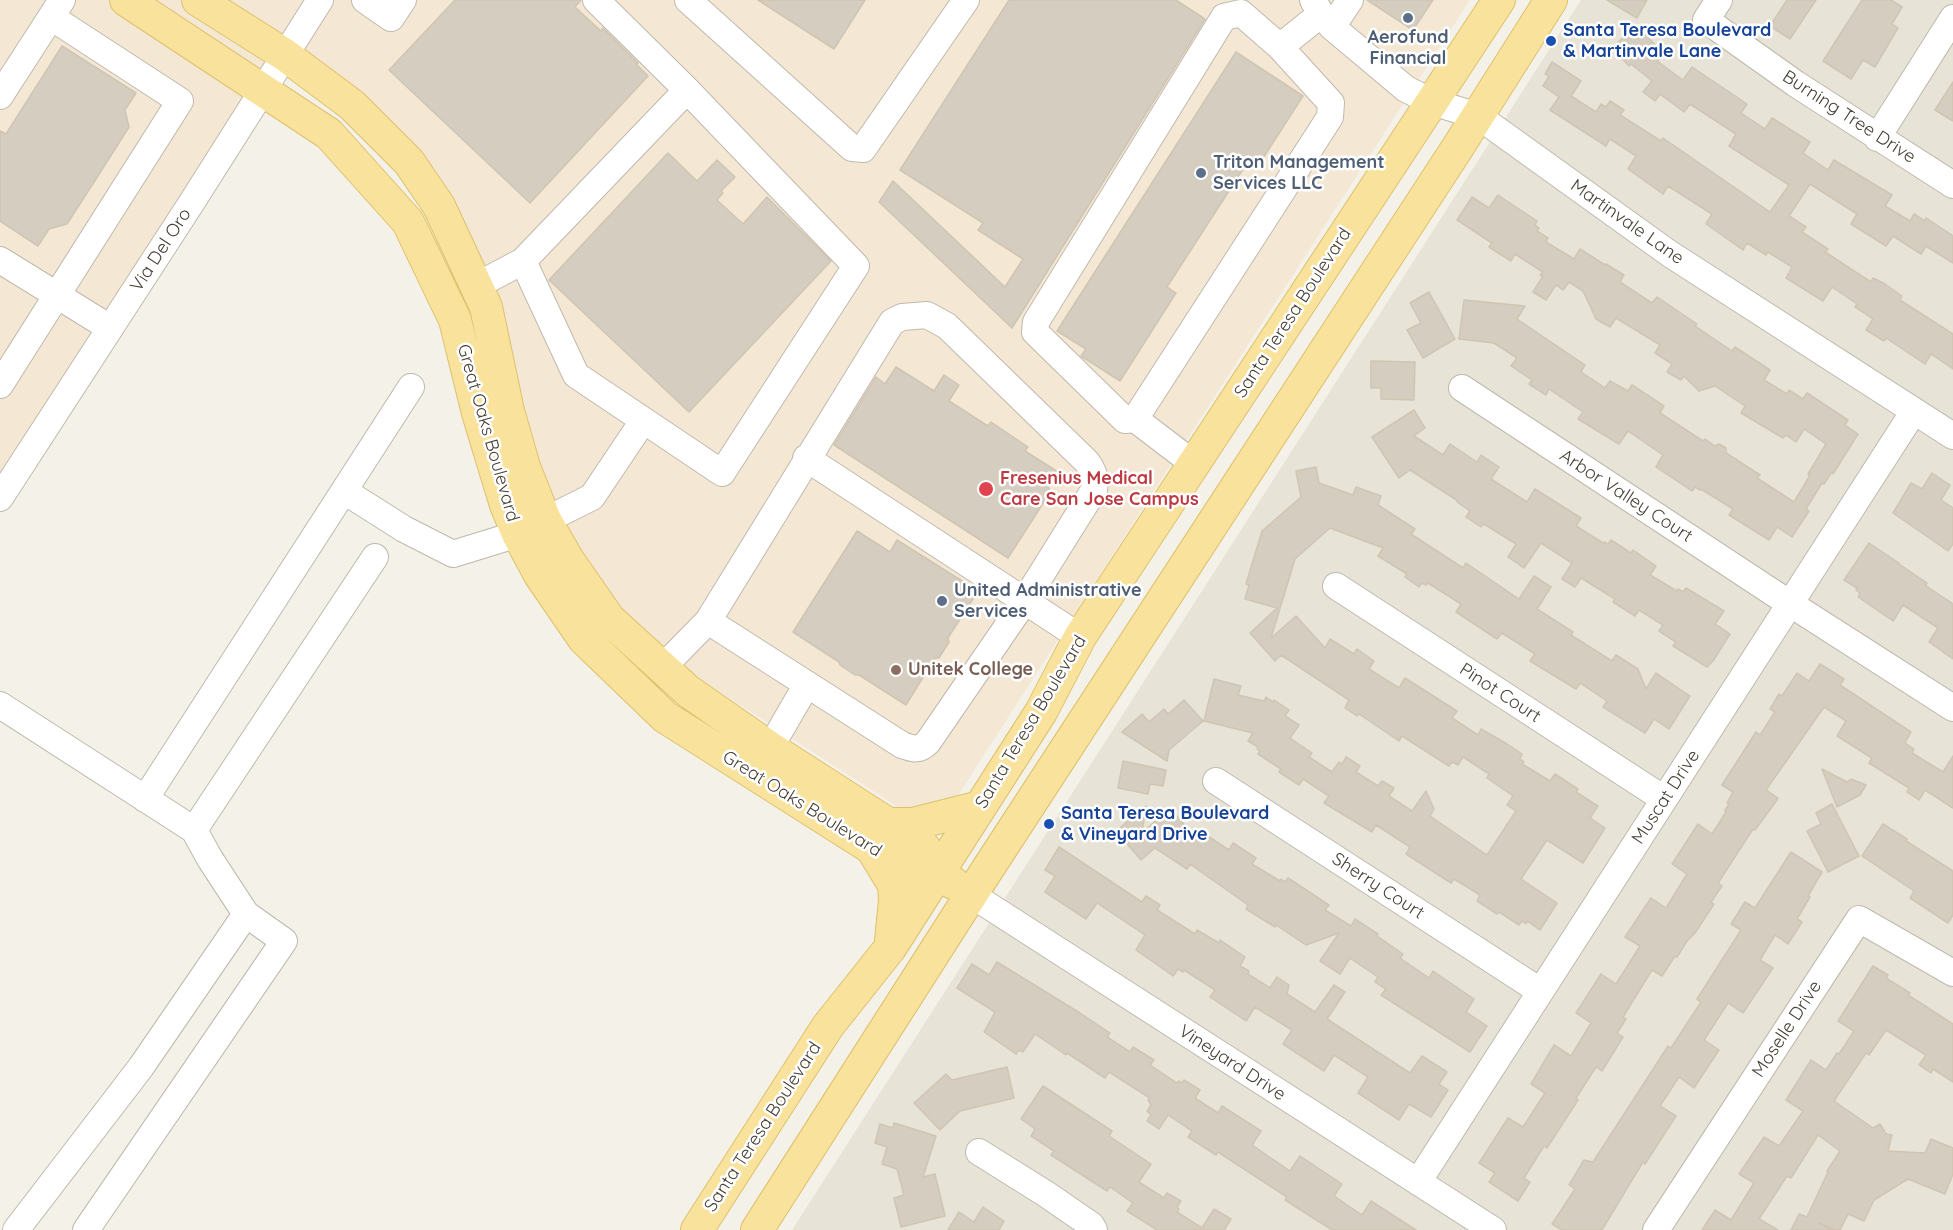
<!DOCTYPE html>
<style>
body{margin:0}
canvas{display:block;background:#f4f1e9}
</style>
<canvas width="1953" height="1230"></canvas>
<script>
const context = document.querySelector('canvas').getContext('2d');
context.lineJoin = 'round';
function fillPath(path, color) { context.fillStyle = color; context.fill(path, 'evenodd'); }
function stroke(path, color, width, dash) { context.strokeStyle = color; context.lineWidth = width; context.lineCap = dash ? 'butt' : 'round'; context.setLineDash(dash || []); context.stroke(path); }
function write(font, color, halo, rows, align = 'center') {
  context.font = font + ' Quicksand,sans-serif'; context.lineWidth = 5; context.setLineDash([]); context.textBaseline = 'middle'; context.strokeStyle = halo; context.fillStyle = color; for (const [text, x, y, turn = 0] of rows) {
    context.save(); context.translate(x, y); context.rotate((+turn || 0) * Math.PI / 180); context.textAlign = isNaN(turn) ? turn : align; if (halo) context.strokeText(text, 0, 0); context.fillText(text, 0, 0); context.restore();
  }
}
const residential = new Path2D(`
 M1581,0H1953V1230H792Z`);
const commercial = new Path2D(`
 M0,0H1470L935,831L678,665L579,566L532,449L492,282L301,50L0,478Z`);
const building = new Path2D(`
 M455,0H581L575,7L601,31L603,28L638,63L636,64L648,76L530,203L389,70Z
 M758,0H865L834,49Z
 M1009,0H1176L1205,19L1012,328L879,202L893,181L1005,287L1023,259L978,230L983,223L900,170Z
 M1367,0H1433L1413,30Z
 M1607,0H1647L1637,18Z
 M1787,0H1816L1790,39L1770,26Z
 M1862,0H1891L1902,7L1892,24L1898,28L1875,67L1863,60L1851,79L1823,61Z
 M1636,25L1664,54L1657,61L1683,80L1692,67L1747,104L1741,113L1765,129L1772,118L1810,142L1803,153L1828,170L1834,160L1892,195L1885,206L1910,221L1914,214L1925,221L1926,218L1953,236V263L1926,246L1921,254L1893,236L1886,246L1851,224L1857,214L1810,184L1789,216L1806,227L1802,232L1828,249L1825,252L1871,282L1873,278L1885,284L1902,296L1900,300L1953,334V369L1931,354L1925,364L1886,338L1884,341L1866,330L1873,319L1855,307L1857,304L1832,287L1823,301L1802,288L1786,278L1792,267L1768,252L1766,255L1747,243L1743,250L1706,224L1712,214L1668,186L1663,194L1628,169L1636,156L1610,139L1606,146L1550,110L1559,97L1543,86L1549,76L1545,74L1552,62L1581,81L1571,96L1596,112L1601,104L1606,107L1610,101L1624,110L1620,115L1661,141L1663,138L1770,212L1789,185L1729,146L1736,134L1690,104L1684,112L1660,94L1655,101L1643,92L1652,81L1631,64L1629,66L1612,48Z
 M62,46L136,93L125,110L129,127L96,179L67,224L49,229L38,246L0,221V131L6,134Z
 M1236,52L1303,96L1256,169L1247,163L1167,287L1176,293L1120,381L1081,356L1086,349L1057,331Z
 M1953,82V121L1935,110Z
 M668,153L697,181L717,160L735,177L721,191L723,193L717,200L743,224L767,197L831,261L689,412L549,280Z
 M1498,195L1537,221L1535,225L1539,228L1537,231L1548,238L1546,242L1574,259L1580,249L1605,265L1606,264L1624,275L1620,282L1652,303L1657,297L1697,324L1695,326L1732,351L1735,347L1770,370L1764,380L1787,394L1789,390L1803,399L1807,393L1848,420L1845,425L1858,434L1833,474L1832,472L1824,484L1822,483L1806,509L1809,511L1792,537L1777,527L1769,540L1729,515L1733,509L1701,489L1700,490L1695,487L1692,491L1656,467L1663,455L1628,431L1619,444L1578,419L1583,412L1549,389L1546,395L1529,384L1532,380L1511,366L1517,358L1494,343L1459,339L1464,300L1525,306L1517,319L1585,365L1581,372L1605,388L1610,381L1628,391L1632,385L1664,406L1660,413L1703,441L1705,439L1715,446L1719,444L1726,448V453L1760,475L1757,478L1794,502L1810,475L1808,474L1826,444L1804,429L1796,442L1786,435L1783,438L1741,413L1745,406L1715,386L1699,391L1684,376L1681,380L1667,372L1672,364L1655,353L1660,345L1616,318L1610,327L1596,319L1583,291L1569,282L1563,290L1556,285L1546,300L1533,292L1543,276L1540,275L1543,272L1515,254L1511,261L1489,247L1492,243L1457,220L1472,197L1489,208Z
 M1429,292L1455,339L1423,358L1407,330L1421,323L1410,303Z
 M1371,361L1415,362L1414,400L1381,399V388H1371Z
 M896,367L934,391L944,375L959,385L949,401L988,426L991,422L1028,447L1025,451L1058,472L1048,488L1051,491L1008,558L834,445L876,377L885,384Z
 M1414,410L1425,428L1414,436L1443,455L1450,444L1477,462L1481,455L1499,467L1491,479L1527,502L1535,489L1581,518L1576,526L1603,543L1604,542L1608,544L1611,540L1631,553L1633,550L1656,566L1650,575L1677,591L1678,589L1683,592L1686,588L1724,611L1715,624L1730,634L1713,661L1707,667L1673,646L1676,642L1659,631L1663,625L1639,610L1635,616L1613,602L1615,599L1581,578L1575,587L1562,579L1572,563L1541,543L1524,568L1508,557L1516,544L1484,524L1481,527L1466,517L1470,511L1457,502L1458,501L1410,470L1399,478L1372,437Z
 M1316,467L1319,483L1353,495L1356,487L1381,496L1378,505L1415,529L1411,534L1463,568L1466,563L1519,599L1534,576L1551,587L1537,609L1573,632L1571,635L1612,661L1616,655L1638,669L1646,689L1656,673L1690,696L1669,729L1654,719L1645,733L1603,707L1607,701L1580,683L1576,689L1530,661L1535,654L1502,633L1497,639L1456,612L1461,604L1428,583L1426,585L1422,583L1419,587L1405,577L1407,574L1378,556L1383,548L1330,528L1295,559L1271,638L1296,616L1325,648L1330,639L1354,654L1357,649L1374,661L1369,669L1399,688L1405,678L1457,711L1452,718L1478,735L1481,729L1507,744L1522,754L1520,759L1524,762L1522,764L1550,781L1555,774L1578,789L1576,792L1598,806L1590,818L1605,828L1583,863L1547,840L1521,879L1557,903L1540,930L1527,921L1526,924L1522,921L1519,925L1499,912L1497,914L1477,901L1480,895L1454,879L1451,883L1406,854L1410,847L1376,825L1372,832L1324,803L1329,796L1303,779L1299,785L1279,772L1281,769L1258,754L1260,751L1257,749L1258,747L1248,741L1253,733L1204,721L1214,679L1241,686L1238,695L1264,701L1266,697L1273,702L1274,700L1289,710L1285,716L1299,725L1290,738L1312,753L1309,757L1332,772L1339,762L1342,764L1346,757L1360,766L1356,772L1378,786L1382,781L1394,788L1389,796L1412,811L1426,791L1434,809L1430,816L1487,855L1516,811L1507,805L1513,796L1487,778L1489,774L1463,757L1458,765L1452,762L1449,766L1402,736L1399,741L1359,714L1357,716L1345,708L1349,700L1281,655L1275,661L1250,633L1277,608L1245,599L1249,585L1246,584L1262,531L1301,497L1296,471Z
 M1932,473L1950,485L1941,500L1953,508V544L1948,551L1893,513L1911,483L1922,489Z
 M857,531L890,552L897,540L978,591L948,638L949,642L939,658H935L906,705L859,675H855L840,665L839,662L793,632Z
 M1869,543L1899,563V564L1927,583L1926,586L1953,604V659L1929,642L1938,628L1903,605L1893,621L1858,597L1860,593L1856,590L1857,588L1844,580Z
 M1820,664L1844,679L1840,685L1911,732L1905,743L1914,749L1912,753L1943,772L1953,756V808L1925,790L1919,800L1907,792L1909,788L1869,763L1872,758L1837,736L1846,721L1824,707L1766,790L1778,798L1777,800L1755,830L1753,829L1718,883L1722,886L1711,902L1714,904L1695,933L1687,941L1677,957L1675,956L1662,976L1652,970L1623,1017L1626,1019L1617,1033L1623,1037L1602,1071L1596,1067L1576,1098L1578,1100L1547,1148L1544,1146L1524,1178L1530,1182L1518,1201L1489,1182L1495,1173L1479,1163L1508,1118L1523,1127L1545,1093L1531,1084L1554,1045L1571,1056L1591,1023L1576,1013L1601,974L1616,984L1640,946L1625,937L1651,898L1666,908L1687,874L1672,864L1698,824L1712,834L1726,812L1725,810L1729,804L1727,803L1733,792L1722,785L1756,732L1760,735L1775,712L1770,709L1779,694L1782,696L1797,673L1809,681Z
 M1184,700L1203,721L1169,750L1167,761L1122,732L1142,714L1149,722L1164,709L1168,714Z
 M1123,761L1166,770L1163,786L1150,784L1148,794L1118,788Z
 M1822,769L1847,782L1851,779L1866,785L1860,795L1837,807Z
 M1832,804L1859,856L1828,872L1807,831L1821,824L1816,813Z
 M1146,806L1142,833L1170,808L1198,841L1203,833L1229,850L1233,843L1256,858L1252,864L1280,881L1281,879L1285,882L1288,878L1329,905L1325,910L1351,926L1355,919L1378,934L1377,936L1403,954L1400,958L1429,978L1433,971L1474,999L1466,1012L1487,1026L1470,1052L1381,995L1386,989L1375,982L1378,977L1350,958L1340,974L1320,961L1339,933L1306,945L1276,925L1275,927L1246,909L1248,905L1190,864L1187,869L1155,848L1141,860L1116,831Z
 M1883,824L1907,839L1906,841L1953,871V915L1948,923L1910,898L1914,891L1862,856Z
 M1059,847L1142,902L1146,896L1160,905L1157,910L1195,934L1197,930L1219,943L1220,940L1245,957L1240,966L1249,971L1248,974L1270,988L1277,977L1289,985L1287,994L1315,1012L1334,985L1345,992L1327,1019L1410,1073L1422,1056L1447,1072L1439,1084L1448,1090L1431,1117L1409,1104L1399,1120L1358,1093L1368,1077L1334,1055L1324,1071L1283,1044L1292,1030L1255,1007L1246,1021L1210,997L1215,990L1184,970L1183,972L1178,969L1173,976L1136,950L1145,935L1097,903L1086,919L1045,892L1055,876L1045,870Z
 M1791,852L1822,872L1808,896L1810,897L1797,919L1802,922L1788,944L1775,935L1760,960L1773,968L1743,1013L1728,1003L1704,1040L1719,1050L1694,1088L1679,1077L1660,1106L1676,1116L1645,1164L1643,1162L1602,1230H1562L1552,1224L1575,1189L1569,1185L1584,1160L1593,1162L1668,1046L1671,1048L1701,1002L1697,999L1741,930L1731,924L1745,902L1755,908Z
 M997,962L1080,1013L1110,1033L1107,1037L1130,1052L1133,1047L1154,1060L1150,1065L1177,1083L1179,1081L1182,1083L1184,1080L1200,1090L1195,1098L1218,1113L1222,1106L1261,1131L1252,1145L1290,1171L1300,1156L1342,1184L1334,1196L1362,1215L1371,1201L1416,1230H1332L1285,1200L1287,1197L1218,1152L1216,1155L1188,1137L1192,1131L1168,1115L1159,1129L1147,1121L1151,1115L1147,1111L1151,1105L1148,1100L1150,1098L1109,1072L1105,1078L1067,1053L1066,1055L1035,1034L1023,1052L1019,1050L1016,1054L984,1032L995,1012L957,988L972,964L989,975Z
 M1873,966L1888,975L1886,978L1910,993L1908,995L1953,1024V1082L1933,1069L1931,1073L1919,1065L1926,1055L1886,1030L1869,1055L1866,1053L1834,1101L1873,1128L1880,1124L1886,1134L1892,1135L1888,1151L1925,1153L1931,1139L1953,1148V1174L1945,1194L1908,1179L1874,1200L1864,1221L1848,1214L1840,1230H1835L1819,1223L1833,1230H1791L1799,1214L1807,1217L1828,1172L1827,1171L1840,1151L1818,1135L1791,1178L1787,1176L1759,1219L1778,1230H1702L1715,1210L1731,1220L1754,1183L1739,1174L1764,1137L1779,1146L1803,1111L1786,1100L1811,1060L1826,1070L1837,1053L1839,1054L1854,1031L1838,1021Z
 M1007,1067L1014,1098L960,1111L940,1130L914,1103L946,1074L952,1080Z
 M1043,1086L1112,1131L1109,1136L1151,1164L1139,1182L1164,1198L1167,1193L1181,1201L1177,1207L1179,1209L1177,1212L1202,1228L1214,1209L1231,1219L1224,1230H1157L1127,1211L1133,1203L1110,1187L1107,1191L1051,1155L1054,1151L1031,1136L1035,1129L1021,1119Z
 M894,1123L936,1136L923,1177L935,1174L945,1216L901,1227L894,1198L904,1195L897,1169L882,1164L887,1147L875,1143L880,1124L893,1128Z
 M983,1207L1004,1221L999,1230H948L959,1212L974,1222Z`);
const minor = new Path2D(`
 M365,0L391,18L403,0
 M688,0L852,148L863,149L966,0
 M1313,0L1321,14L1332,27L1406,89L1432,102L1478,116L1670,254L1953,436
 M1719,0L1706,20L1796,84L1953,185
 M1332,27L1350,0
 M1280,47L1241,13L1224,17L1036,322L1035,332L1125,420L1135,419L1330,117L1331,103L1280,47L1321,14
 M0,96L62,0
 M1877,138L1953,18
 M0,260L110,328
 M523,261L576,375L722,473L856,266L687,90L596,0
 M476,286L523,261L687,90
 M927,315L947,326L1087,462C1094,472 1096,478 1094,490L1024,602L928,742C919,751 913,749 902,745L708,621L892,322L902,317Z
 M0,385L180,101L51,17
 M1462,388L1772,592L1953,708
 M1135,419L1194,464
 M806,458L1080,637
 M344,491L404,529L453,554L518,534L592,497L643,421
 M0,498L192,202L320,0
 M1336,586L1664,799
 M662,668L708,621
 M0,705L194,830L210,859L246,914L141,1067L16,1230
 M770,748L807,684
 M1216,781L1540,991
 M145,799L411,387
 M194,830L375,557
 M972,895L1493,1230
 M979,1152L1046,1194L1091,1225L1094,1230
 M1418,1182L1914,411
 M86,1230L284,941L246,914
 M1656,1230L1859,919L1953,973`);
const major = new Path2D(`
 M126,0L329,134L408,222L455,320L478,413L506,505L518,534L540,575L584,639L665,717L909,872L938,873
 M198,0L285,55L352,105L409,162L439,206L486,307L508,411L524,467L545,520L568,560L609,619L688,691L770,748L924,847L938,873L953,883
 M890,824H913L980,807
 M874,852L894,885L895,900L891,941
 M697,1230L828,1026L890,948L1041,712L1080,637L1499,0
 M757,1230L987,870L1458,147L1551,0`);
const markers = [
 [1408,18,6,"#5c6f8a"],
 [1551,41,6,"#1a4fb4"],
 [1201,173,6,"#5c6f8a"],
 [986,489,8,"#e0444e"],
 [942,601,6,"#5c6f8a"],
 [896,670,6,"#8d6e63"],
 [1049,824,6,"#1a4fb4"]
];
const transitNames = [
 ["Santa Teresa Boulevard",1563,31],
 ["& Martinvale Lane",1563,52],
 ["Santa Teresa Boulevard",1061,814],
 ["& Vineyard Drive",1061,835]
];
const serviceNames = [
 ["Aerofund",1408,38,"center"],
 ["Financial",1408,59,"center"],
 ["Triton Management",1213,163],
 ["Services LLC",1213,184],
 ["United Administrative",954,591],
 ["Services",954,612]
];
const streetNames = [
 ["Burning Tree Drive",1849,117,33],
 ["Martinvale Lane",1627,222,35],
 ["Via Del Oro",161,250,-57],
 ["Santa Teresa Boulevard",1293,313,-57],
 ["Great Oaks Boulevard",488,433,74],
 ["Arbor Valley Court",1626,496,33],
 ["Pinot Court",1500,693,33],
 ["Santa Teresa Boulevard",1031,722,-59],
 ["Muscat Drive",1666,797,-57],
 ["Great Oaks Boulevard",802,804,32],
 ["Sherry Court",1378,886,33],
 ["Moselle Drive",1787,1029,-57],
 ["Vineyard Drive",1232,1063,33],
 ["Santa Teresa Boulevard",763,1127,-57]
];
const healthNames = [
 ["Fresenius Medical",1000,479],
 ["Care San Jose Campus",1000,500]
];
const educationNames = [
 ["Unitek College",908,670]
];
fillPath(residential, '#e7e3d7');
fillPath(commercial, '#f4e8d5');
fillPath(building, '#d5cdbf');
stroke(building, '#cfc5b2', 1.5);
stroke(minor, '#bfb9ac', 28);
stroke(major, '#dec16c', 34);
stroke(minor, '#fff', 26);
stroke(major, '#f9e39c', 32);
for (const [x, y, r, color] of markers) { const dot = new Path2D(); dot.arc(x, y, r, 0, 2 * Math.PI); context.fillStyle = color; context.fill(dot); stroke(dot, '#fff', 2); }
write('bold 18px', '#164399', '#fff', transitNames, 'left');
write('bold 18px', '#4e5e75', '#fff', serviceNames, 'left');
write('18px', '#474238', '#fff', streetNames);
write('bold 18px', '#be3a42', '#fff', healthNames, 'left');
write('bold 18px', '#785e54', '#fff', educationNames, 'left');
</script>
